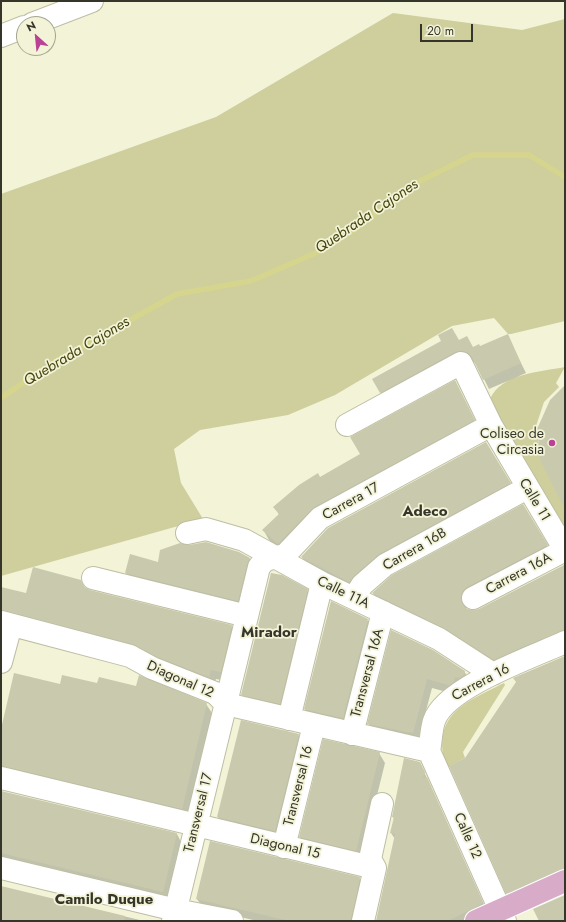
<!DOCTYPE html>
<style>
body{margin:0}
#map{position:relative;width:566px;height:922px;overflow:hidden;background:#f2f3d7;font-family:Jost,sans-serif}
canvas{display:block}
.frame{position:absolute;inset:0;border:2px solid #35352a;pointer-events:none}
.north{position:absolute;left:16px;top:16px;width:40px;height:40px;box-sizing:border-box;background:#f2f3d7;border:1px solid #a6a792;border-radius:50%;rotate:333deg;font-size:11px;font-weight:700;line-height:16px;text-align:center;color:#35352a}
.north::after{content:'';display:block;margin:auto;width:14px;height:18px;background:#ba4196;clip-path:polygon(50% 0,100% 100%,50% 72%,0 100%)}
.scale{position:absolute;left:420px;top:24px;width:53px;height:18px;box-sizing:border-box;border:2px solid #35352a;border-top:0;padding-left:5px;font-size:12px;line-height:14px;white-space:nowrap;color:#35352a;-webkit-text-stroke:3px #f2f3d7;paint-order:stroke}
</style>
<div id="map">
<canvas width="566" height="922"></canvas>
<div class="frame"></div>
<div class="north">N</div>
<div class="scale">20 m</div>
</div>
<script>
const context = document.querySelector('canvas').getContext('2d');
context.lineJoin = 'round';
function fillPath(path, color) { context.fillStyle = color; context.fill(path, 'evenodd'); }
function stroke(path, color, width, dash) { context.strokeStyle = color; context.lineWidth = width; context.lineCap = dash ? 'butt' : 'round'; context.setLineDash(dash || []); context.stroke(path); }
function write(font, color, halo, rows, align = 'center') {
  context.font = font + ' Jost,sans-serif'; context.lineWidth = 3.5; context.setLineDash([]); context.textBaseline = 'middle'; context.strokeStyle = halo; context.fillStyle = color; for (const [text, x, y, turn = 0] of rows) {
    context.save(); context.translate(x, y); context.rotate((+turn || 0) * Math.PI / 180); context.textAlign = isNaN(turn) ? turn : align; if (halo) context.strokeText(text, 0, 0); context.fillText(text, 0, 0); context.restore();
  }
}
const green = new Path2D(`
 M393,13L522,30L565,19V321L511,334H508L494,318L452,326L335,395L288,415L200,430L174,449L181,483L203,519L1,576V194L216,117Z
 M565,367L556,383L559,387L544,402L536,426L538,427L539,458L565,496V538L532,485L490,399C502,373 540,372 565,367Z
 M504,683L505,685L463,752L465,758L446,768C431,714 464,703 504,683Z`);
const shadow = new Path2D(`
 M507,335L526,373L489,389L477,365L474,362L467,360L386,402L374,379L458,342L473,348L480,347Z
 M455,382L479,430L284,553L269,540L264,531L279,515L275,507L361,455Z
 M486,443L515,493L355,591L307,566L302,557Z
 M523,506L553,556L468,602L466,610L473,611L479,610L564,566L565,641L500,670L379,603L373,593Z
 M250,559L255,568L243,610L132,582L126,573L159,563Z
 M80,580L85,588L90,591L231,626L237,635L226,681L216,679L214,686L1,620V588L27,594Z
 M307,590L312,600L285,713L247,704L242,694Z
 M368,620L373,629L348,727L311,719L305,709Z
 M432,651L464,671L470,681L454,694L432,688L418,741L374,733L369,724Z
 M565,657V882L512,901L506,891L466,759Z
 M60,686L206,704L212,713L187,817L1,773V733Z
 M298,735L304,744L280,840L224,826L218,817Z
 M379,753L385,763L361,860L306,846L300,837Z
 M420,763L488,913L472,921H377L395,839L391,833L394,819L393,817Z
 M1,792L177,834L182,844L168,901L1,861Z
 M359,878L365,888L359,921H257L203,908L197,899Z
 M1,887L144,921H1Z`);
const stream = new Path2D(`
 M1,398L56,361L177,294L251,281L318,252L352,231L414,184L473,155H529L565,177`);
const building = new Path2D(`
 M452,328L459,340L467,336L473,347L479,344L480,346L508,334L521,363L483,380L472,357L467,352L461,351L455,352L380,393L372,379L441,341L438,335Z
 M455,380L475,420L314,507L278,544L262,530L279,514L273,507L299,485L318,473L320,477L360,454L350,437Z
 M565,385V509L539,458L538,427L550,400Z
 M486,442L511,483L379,554L354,576L349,582L301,557L328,528Z
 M523,504L548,545L467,587L462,592L461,597L462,603L467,609L473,610L479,609L564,565L565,630L494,660L444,628L372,593L392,575Z
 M206,542L239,552L250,558L247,564L238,601L125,573L130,554L158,562L160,550L180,543L189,545Z
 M33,567L81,580L84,587L90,590L232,625L221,672L211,670L209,677L157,657L133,644L1,610V587L26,593Z
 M271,573L282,575L308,589L280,704L241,695Z
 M331,601L368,619L343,718L304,709Z
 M391,630L433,650L465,671L464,675L459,678L455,677L454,682L449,685L427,679L413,733L367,724Z
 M565,656V869L506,894L449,766L465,758L516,682L513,678Z
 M14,673L60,684L62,675L97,683L99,677L136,686L139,675L207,703L182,809L1,766V729Z
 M241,720L299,734L275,831L217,817Z
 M323,739L380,752L356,851L299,837Z
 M404,758L420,762L425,772L423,778L427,777L483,903L448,921H376L395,834L390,833L394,817H392Z
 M1,791L177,833L163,892L1,853Z
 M210,841L360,877L351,921H290L196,899Z
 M1,886L125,916L124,921H1Z
 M565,895V921H539L533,909Z`);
const minor = new Path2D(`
 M32,24L92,1
 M1,36L24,27
 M347,425L461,363L491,425L565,550
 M187,533L206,529L244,540L322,583L439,639L493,674
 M93,578L247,616
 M354,598L362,585L385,565L527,488
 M473,598L565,550
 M1,622L130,656L152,668L215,693L226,704L429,751
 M1,662L11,625
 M289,719L322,583
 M352,734L383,612
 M429,751C431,742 431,730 434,721C445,687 533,657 565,642
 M429,751L505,921
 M1,778L375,868
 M284,847L314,725
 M1,868L176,910L232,921
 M173,921L259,567L265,560L285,555L320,518L491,425
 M363,921L375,868L370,859L382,804`);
const major = new Path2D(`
 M476,921L565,881`);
const markers = [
 [552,443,4,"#ba4196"]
];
const poiNames = [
 ["Coliseo de",544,435],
 ["Circasia",544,451]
];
const streetNames = [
 ["Calle 11",534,500,59],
 ["Carrera 17",351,502,-29],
 ["Carrera 16B",415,550,-30],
 ["Carrera 16A",519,574,-28],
 ["Calle 11A",343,593,26],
 ["Transversal 16A",368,673,-75],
 ["Diagonal 12",180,680,24],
 ["Carrera 16",481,683,-28],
 ["Transversal 16",299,786,-76],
 ["Transversal 17",199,813,-76],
 ["Calle 12",467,836,66],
 ["Diagonal 15",285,847,13]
];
const waterNames = [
 ["Quebrada Cajones",367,217,-34],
 ["Quebrada Cajones",77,352,-31]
];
const neighbourhoodNames = [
 ["Adeco",425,512],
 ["Mirador",269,633],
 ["Camilo Duque",104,900]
];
fillPath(green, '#cfce9d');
fillPath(shadow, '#0003');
stroke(stream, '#d6d58e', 5.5);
fillPath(building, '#c9c9ae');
stroke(minor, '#bebea3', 24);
stroke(major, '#fff', 24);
stroke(minor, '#fff', 22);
stroke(major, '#d8acc8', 22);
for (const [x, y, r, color] of markers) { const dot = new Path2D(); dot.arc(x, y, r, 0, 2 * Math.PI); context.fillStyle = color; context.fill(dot); stroke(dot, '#f2f3d7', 1.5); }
write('14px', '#35352a', '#f2f3d7', poiNames, 'right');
write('14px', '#35352a', '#f2f3d7', streetNames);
write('italic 15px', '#46440e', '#f2f3d7', waterNames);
write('bold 15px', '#35352a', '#f2f3d7', neighbourhoodNames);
</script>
